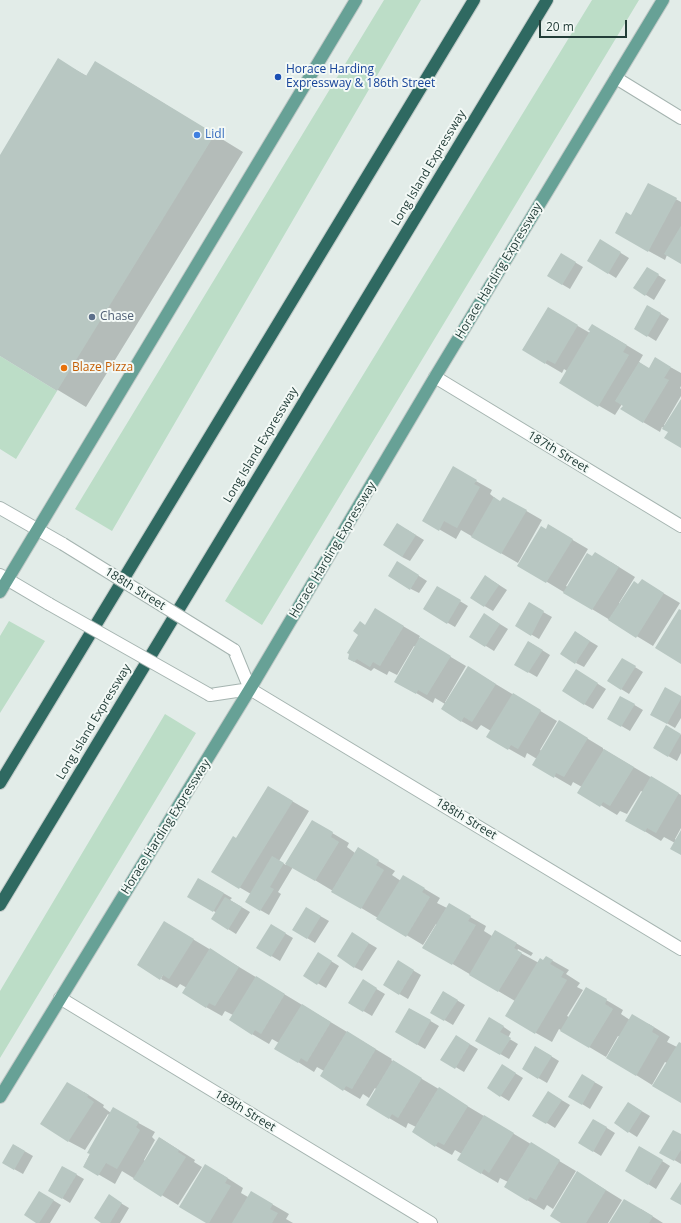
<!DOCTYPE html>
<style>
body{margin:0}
#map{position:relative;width:681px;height:1223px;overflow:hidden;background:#e2ece8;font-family:"Open Sans",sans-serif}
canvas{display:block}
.scale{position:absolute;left:539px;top:20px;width:88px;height:18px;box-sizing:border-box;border:2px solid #223d38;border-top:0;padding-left:5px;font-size:12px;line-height:14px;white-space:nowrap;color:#223d38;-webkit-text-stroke:3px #f3f9f6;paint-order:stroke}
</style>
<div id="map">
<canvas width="681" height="1223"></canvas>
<div class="scale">20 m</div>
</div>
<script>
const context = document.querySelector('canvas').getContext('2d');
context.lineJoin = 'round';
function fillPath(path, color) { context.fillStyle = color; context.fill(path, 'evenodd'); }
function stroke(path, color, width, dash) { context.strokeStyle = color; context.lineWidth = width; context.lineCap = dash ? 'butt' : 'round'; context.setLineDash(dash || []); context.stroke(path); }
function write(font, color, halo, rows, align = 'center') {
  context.font = font + ' "Open Sans",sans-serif'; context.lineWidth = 4; context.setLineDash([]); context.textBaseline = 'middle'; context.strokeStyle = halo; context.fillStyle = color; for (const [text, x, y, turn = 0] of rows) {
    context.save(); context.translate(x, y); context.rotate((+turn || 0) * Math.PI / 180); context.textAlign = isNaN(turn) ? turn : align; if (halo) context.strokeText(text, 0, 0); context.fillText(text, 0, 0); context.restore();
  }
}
const green = new Path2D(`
 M384,0H421L112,531L75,509Z
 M592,0H639L262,625L225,601Z
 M0,356L57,391L16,459L0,449Z
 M9,621L45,641L0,713V636Z
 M165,714L196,733L0,1058V991Z`);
const shadow = new Path2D(`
 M58,60L87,76L124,79L243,152L86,407L0,355V157Z
 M649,184L681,202V263L667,255L665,260L632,242L631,216Z
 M608,245L629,258L616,278L608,273Z
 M561,254L583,267L570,289L548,276Z
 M647,268L666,280L654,300L635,288Z
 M648,306L669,319L656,341L635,328Z
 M564,318L590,333L608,334L643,355L639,362L649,369L656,359L681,373V386L680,388L681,389V396L664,425L665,426L681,400V447L670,432L662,427L660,432L643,422L622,404L615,415L560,383L567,371L564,369L562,373L545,363Z
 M476,481L492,490L490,494L495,498V499L501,502L504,498L542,520L518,563L461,530L456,539L423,520Z
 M549,526L588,549L566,586L568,587L593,557L611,562L635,577L619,603L620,604L639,585L658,590L680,603L653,646L519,565Z
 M406,529L424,540L410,561L402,557Z
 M405,567L427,581L419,593L411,589Z
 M493,581L507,590L493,611L471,598Z
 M437,587L468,606L455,627L424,609Z
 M529,604L552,617L539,639L517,626Z
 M391,619L420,636L419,638L466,666L445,702L446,703L484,677L557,721L540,750L542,751L575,731L603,748V749L681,795V828L675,839L676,840L681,832V854L675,843L664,837L661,841L626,820L643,792L641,791L627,814L620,811L617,815L579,792L582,787L573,782L571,786L533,764L537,759L527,753L525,758L488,737L491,731L481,725L477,730L461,721L445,704L435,698L433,703L396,681L416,647L414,646L397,675L389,671L387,675L374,668L371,671L349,659L365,626Z
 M492,619L508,629L494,651L470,636Z
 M583,637L598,646L584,667L576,663Z
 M529,642L550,655L537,677L516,665Z
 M622,659L643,672L629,694L621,689Z
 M584,675L606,689L593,709L584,704Z
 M621,697L643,710L630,731L608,718Z
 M681,697V718L675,728L651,714Z
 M666,726L681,735V753L677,761L654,748Z
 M268,787L309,811L279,861L286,865L312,821L349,843L347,847L355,853L358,849L395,871L392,875L401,881L403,876L440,898L437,903L447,908L449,905L486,926L484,931L492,936L495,931L533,953L531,956L518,949L517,951L539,963L544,961L546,957L569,970L566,974L580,983L577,987L583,990L567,1016L569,1017L586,988L623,1010L621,1014L630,1020L649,1024L670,1037L667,1042L677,1047L681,1044V1102L667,1063L665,1062L652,1085L636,1075L620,1037L618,1036L606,1057L559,1029L552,1042L536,1033L515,1001L424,947L437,925L436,924L423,945L293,867L278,892L281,894L269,915L246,902L251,894L213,872L237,839Z
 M199,879L232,898L230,900L250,912L236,934L228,929L217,913L189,896Z
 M315,913L329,921L315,943L307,938Z
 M271,925L293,938L280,961L258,948Z
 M181,932L392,1059L391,1060L417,1076L576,1171L553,1209L547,1205L544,1210L505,1187L508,1182L500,1178L498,1183L481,1173L459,1160L462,1154L455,1150L452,1155L436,1146L416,1127L408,1123L406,1128L389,1118L376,1089L375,1088L369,1098L363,1094L360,1099L321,1076L324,1071L317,1067L314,1072L298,1062L279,1043L272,1039L269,1044L252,1034L233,1015L225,1011L222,1016L206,1007L187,988L180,984L177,988L161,979Z
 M360,938L377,948L362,971L354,967Z
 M318,953L339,966L326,988L305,976Z
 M399,962L421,975L408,999L384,985Z
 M363,981L385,994L372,1016L350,1003Z
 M443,992L465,1005L453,1025L431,1012Z
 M410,1009L439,1026L425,1049L396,1032Z
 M498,1023L511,1032L508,1038L518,1044L509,1059L476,1040Z
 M456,1036L478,1049L464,1072L442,1059Z
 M536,1047L559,1061L547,1083L523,1069Z
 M510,1070L523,1078L509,1101L488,1088Z
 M582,1075L603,1087L590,1109L582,1104Z
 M84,1092L104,1105L103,1107L111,1113L113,1109L155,1132L152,1137L155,1140L144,1160L145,1161L160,1138L195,1160L194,1162L202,1167L178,1205L122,1171L115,1184L84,1166L109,1115L108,1114L85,1150L68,1141Z
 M548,1092L570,1105L555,1128L534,1115Z
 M628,1103L650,1116L637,1137L615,1123Z
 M594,1120L615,1133L601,1156L580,1143Z
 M681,1135V1164L661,1152Z
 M14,1145L33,1156L23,1174L3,1163Z
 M640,1147L670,1166L656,1189L648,1184Z
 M63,1167L84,1179L70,1203L49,1190Z
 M221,1174L243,1188L241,1193L248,1197L251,1192L289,1214L286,1219L293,1223H207Z
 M593,1182L622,1200L608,1223H563Z
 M109,1196L129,1208L120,1223H103Z
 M48,1197L61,1205L50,1223H38Z
 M641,1209L663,1223H610Z`);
const building = new Path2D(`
 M58,58L86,76L95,61L215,134L57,391L0,356V155Z
 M648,183L677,198L648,252L615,233L626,212L631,215Z
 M681,226V264L664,254Z
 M600,239L621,252L608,274L587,261Z
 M561,253L576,262L562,285L547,276Z
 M647,267L659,274L645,296L633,288Z
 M647,305L661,313L647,337L634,329Z
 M548,307L578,325L555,364L547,360L545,364L522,350Z
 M592,324L627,345L623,352L629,355L598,407L559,383L590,331L588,330Z
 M655,357L671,367L664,378L669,380L643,423L620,409L623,406L615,401L639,362L649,368Z
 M681,399V448L664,438L668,432L662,429Z
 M453,466L477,480L474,484L480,487L457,528L444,521L439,531L422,521Z
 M494,497L500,501L503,497L527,510L501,554L471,537Z
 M397,523L416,535L402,557L383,545Z
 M548,524L573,539L546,583L517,566L541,526L546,529Z
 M595,552L619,567L592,610L563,593L587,553L592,556Z
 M397,561L419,575L410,590L388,576Z
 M485,575L499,585L484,607L470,598Z
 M642,579L664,593L636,638L608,620L634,581L638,584Z
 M437,586L461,600L447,624L423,609Z
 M529,602L544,611L531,636L515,626Z
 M375,608L404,626L380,666L373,662L370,667L357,659L354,662L348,659L349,654L347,653L358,635L353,631L360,621L365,625Z
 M679,609L681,610V664L655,648Z
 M484,613L500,624L485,647L469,637Z
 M575,631L590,641L575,664L560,654Z
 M420,637L451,656L427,695L418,690L416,694L394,682Z
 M528,641L543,650L528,673L514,665Z
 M622,658L636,666L621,690L607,681Z
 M468,666L496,684L472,722L464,717L461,722L441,709Z
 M576,669L598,683L584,705L562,691Z
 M665,687L681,696V699L667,724L650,715Z
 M513,693L541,710L518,749L511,745L508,750L486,737Z
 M620,696L635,704L621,727L607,719Z
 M559,720L588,738L564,777L556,773L554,778L532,765Z
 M666,725L681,734L668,757L653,748Z
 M604,749L634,767L610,806L603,802L600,807L577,793Z
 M651,776L679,793L656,833L647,828L645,832L625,821Z
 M268,786L293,801L239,889L211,872L233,836L236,838Z
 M312,820L333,832L331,837L339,842L315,881L285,864Z
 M681,830V855L670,849Z
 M358,847L379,860L376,865L384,870L361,909L331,892Z
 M272,856L284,863L270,887L274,889L260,911L245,902Z
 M403,875L425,888L422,892L430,897L406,937L376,919Z
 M198,878L224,893L213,912L187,897Z
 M225,897L242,907L228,930L211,919Z
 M449,903L471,916L468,921L476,925L452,965L422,948Z
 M306,907L321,916L307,939L292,930Z
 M164,921L194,939L169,979L163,975L160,980L137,965Z
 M271,924L286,933L271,957L256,948Z
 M495,930L517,943L514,948L522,953L498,992L469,975Z
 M352,932L369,943L354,968L337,956Z
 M210,948L239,967L215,1006L209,1003L206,1008L182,993Z
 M318,952L332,961L317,985L303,976Z
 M546,956L553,960L550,964L564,972L561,977L567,980L535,1034L505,1016L540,958L543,960Z
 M398,960L414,970L399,995L383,985Z
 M256,976L285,994L261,1034L255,1030L252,1035L229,1020Z
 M363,979L377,988L363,1012L348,1003Z
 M586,987L607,999L605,1004L613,1009L589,1048L560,1031Z
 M443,991L458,1000L444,1021L430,1013Z
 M302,1004L331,1022L307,1062L301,1058L298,1063L274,1049Z
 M409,1008L431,1020L417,1045L395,1032Z
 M632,1014L654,1027L652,1032L659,1036L636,1076L606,1058Z
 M489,1017L504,1026L500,1032L511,1038L500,1055L475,1041Z
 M347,1031L376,1049L352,1089L346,1086L343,1091L320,1076Z
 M456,1035L470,1044L455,1069L440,1060Z
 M679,1042L681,1043V1103L652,1086Z
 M535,1046L552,1056L538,1079L522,1069Z
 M393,1060L422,1078L398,1118L392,1114L389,1119L366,1105Z
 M502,1064L516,1073L500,1097L487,1088Z
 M582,1074L595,1082L582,1105L568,1097Z
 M67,1082L89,1095L87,1097L94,1102L68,1142L40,1124Z
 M439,1087L468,1106L444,1145L438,1142L435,1147L412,1132Z
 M548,1091L562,1100L546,1124L532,1116Z
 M628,1102L642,1111L628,1133L614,1123Z
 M113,1107L139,1122L136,1127L140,1130L117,1169L106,1163L98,1176L83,1167L90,1154L87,1153Z
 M484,1115L514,1133L489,1173L484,1169L481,1174L457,1160Z
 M593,1119L607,1127L593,1152L578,1143Z
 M673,1130L681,1134V1150L674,1161L659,1153Z
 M159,1137L179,1150L178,1152L186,1157L161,1197L133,1179Z
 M531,1142L560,1160L536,1200L530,1197L527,1201L504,1187Z
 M13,1144L25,1151L14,1170L2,1163Z
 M639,1146L663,1160L648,1185L625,1171Z
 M205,1164L228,1178L225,1183L231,1186L209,1223H206L179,1207Z
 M62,1166L77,1174L62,1199L48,1191Z
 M577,1171L606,1190L586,1223H561L550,1216Z
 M681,1182V1205L670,1199Z
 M39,1191L54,1200L39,1223H36L24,1215Z
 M251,1191L273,1204L270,1209L278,1213L272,1223H232Z
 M109,1194L122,1203L110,1223H101L94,1218Z
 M624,1199L653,1216L649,1223H609Z`);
const minor = new Path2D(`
 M616,78L681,118
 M435,377L681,526
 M0,508L63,544
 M0,575L49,604
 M234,650L250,689L681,949
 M210,695L250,689
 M60,998L431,1223`);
const major = new Path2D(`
 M0,592L356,0
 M0,1097L250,689L435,377L663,0`);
const highway = new Path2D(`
 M0,783L474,0
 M0,905L547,0`);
const minorBridge = new Path2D(`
 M63,544L234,650
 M49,604L210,695`);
const markers = [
 [278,77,4,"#1a4fb4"],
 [197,135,4,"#3f7fe0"],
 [92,317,4,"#5c6f8a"],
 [64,368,4,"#e8710a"]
];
const transitNames = [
 ["Horace Harding",286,70],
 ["Expressway & 186th Street",286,84]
];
const shopNames = [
 ["Lidl",205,135]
];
const streetNames = [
 ["Long Island Expressway",429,168,-59],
 ["Horace Harding Expressway",499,271,-59],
 ["Long Island Expressway",261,445,-59],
 ["187th Street",558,452,31],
 ["Horace Harding Expressway",333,550,-59],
 ["188th Street",135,589,32],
 ["Long Island Expressway",94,722,-59],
 ["188th Street",466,819,31],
 ["Horace Harding Expressway",166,827,-58],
 ["189th Street",245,1111,31]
];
const serviceNames = [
 ["Chase",100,317]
];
const foodNames = [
 ["Blaze Pizza",72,368]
];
fillPath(green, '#bcddc7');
fillPath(shadow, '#0003');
fillPath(building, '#b8c7c2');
stroke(minor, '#a5b4b0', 14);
stroke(major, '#c1c9c7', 14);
stroke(highway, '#c1c9c7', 14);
stroke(minor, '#fff', 12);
stroke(major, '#67a196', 12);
stroke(highway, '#2f6961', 12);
stroke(minorBridge, '#a5b4b0', 14, []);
stroke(minorBridge, '#fff', 12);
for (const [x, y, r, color] of markers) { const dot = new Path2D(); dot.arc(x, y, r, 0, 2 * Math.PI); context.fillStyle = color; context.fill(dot); stroke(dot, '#f3f9f6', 1.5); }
write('12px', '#164399', '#f3f9f6', transitNames, 'left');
write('12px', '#366cbe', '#f3f9f6', shopNames, 'left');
write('12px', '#223d38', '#f3f9f6', streetNames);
write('12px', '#4e5e75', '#f3f9f6', serviceNames, 'left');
write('12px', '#c56008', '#f3f9f6', foodNames, 'left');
</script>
